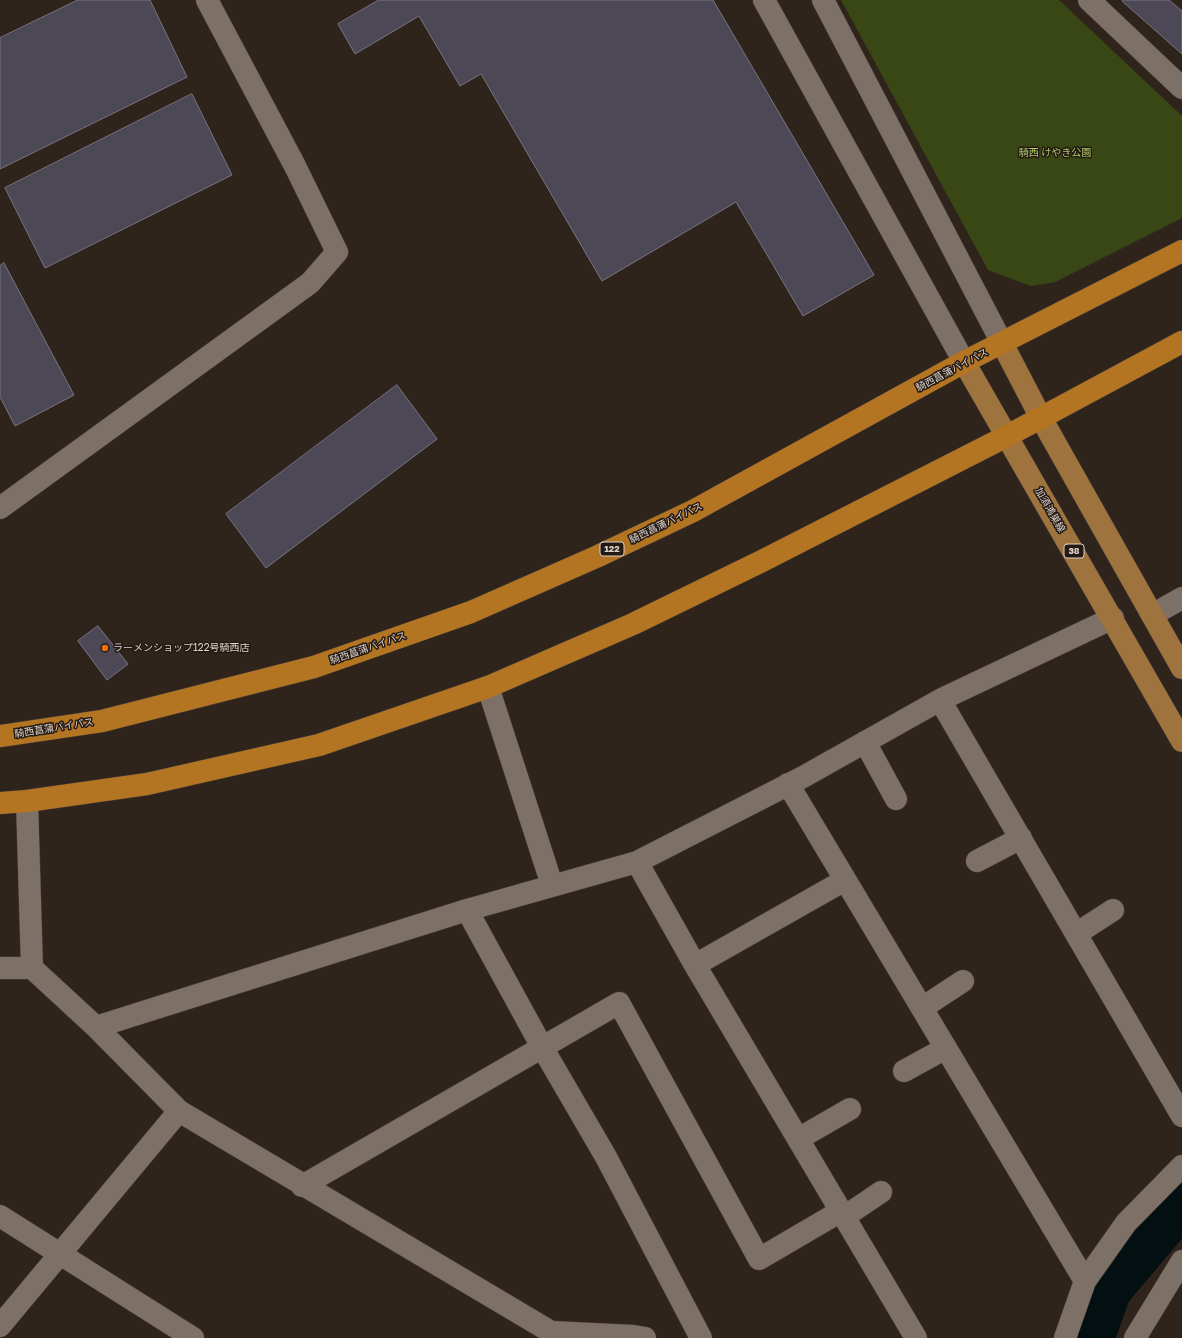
<!DOCTYPE html>
<meta charset="utf-8">
<style>
body{margin:0}
canvas{display:block;background:#2f241c}
</style>
<canvas width="1182" height="1338"></canvas>
<script>
const context = document.querySelector('canvas').getContext('2d');
context.lineJoin = 'round';
function fillPath(path, color) { context.fillStyle = color; context.fill(path, 'evenodd'); }
function stroke(path, color, width, dash) { context.strokeStyle = color; context.lineWidth = width; context.lineCap = dash ? 'butt' : 'round'; context.setLineDash(dash || []); context.stroke(path); }
function write(font, color, halo, rows, align = 'center') {
  context.font = font + ' "Golos Text","Noto Sans JP",sans-serif'; context.lineWidth = 3; context.setLineDash([]); context.textBaseline = 'middle'; context.strokeStyle = halo; context.fillStyle = color; for (const [text, x, y, turn = 0] of rows) {
    context.save(); context.translate(x, y); context.rotate((+turn || 0) * Math.PI / 180); context.textAlign = isNaN(turn) ? turn : align; if (halo) context.strokeText(text, 0, 0); context.fillText(text, 0, 0); context.restore();
  }
}
const green = new Path2D(`
 M841,0H1059L1182,116V218L1055,282L1031,286L988,270Z`);
const river = new Path2D(`
 M1092,1338L1109,1290L1182,1204`);
const building = new Path2D(`
 M78,0H150L187,77L0,169V38Z
 M379,0H713L874,275L803,316L736,202L602,281L481,74L460,86L419,16L355,54L338,24Z
 M1123,0H1169L1182,11V54L1122,1Z
 M192,94L232,175L45,268L5,188Z
 M4,263L74,395L15,426L0,397V266Z
 M397,385L437,439L266,568L226,514Z
 M98,626L128,664L107,680L78,641Z`);
const minor = new Path2D(`
 M764,0L964,362
 M823,0L1002,343
 M1089,0L1182,88
 M0,508L310,283L337,252L295,166L207,0
 M1152,615L1182,598
 M488,687L552,885
 M940,700L1182,1116
 M865,742L896,799
 M788,784L1085,1281
 M27,801L32,968L96,1027L179,1111L551,1332L634,1336L645,1338
 M977,861L1021,838
 M637,862L695,965L916,1338
 M467,910L542,1047L606,1157L701,1338
 M1076,934L1113,910
 M695,965L845,880
 M0,968H32
 M922,1008L963,981
 M96,1027L467,910L637,862L803,777L940,700L1113,618
 M904,1071L946,1048
 M798,1139L850,1109
 M302,1186L619,1003L759,1259L841,1211
 M0,1216L193,1338
 M844,1217L881,1192
 M0,1326L179,1111
 M1065,1338L1085,1281L1126,1223L1182,1166
 M1135,1338L1182,1261`);
const major = new Path2D(`
 M1002,343L1041,418L1182,668
 M964,362L1182,741`);
const highway = new Path2D(`
 M0,736L102,721L314,667L471,612L596,557L693,511L964,362L1182,251
 M0,803L27,801L147,784L319,745L488,687L633,624L762,561L1007,436L1182,342`);
const markers = [
 [105,648,4,"#e8710a"]
];
const shields = [
 [612,549,24],
 [1074,551,20]
];
const shieldNames = [
 ["122",612,549],
 ["38",1074,551]
];
const parkNames = [
 ["騎西 けやき公園",1055,153]
];
const streetNames = [
 ["騎西菖蒲バイパス",952,370,-28],
 ["加須鴻巣線",1050,510,60],
 ["騎西菖蒲バイパス",666,523,-26],
 ["騎西菖蒲バイパス",368,648,-19],
 ["騎西菖蒲バイパス",54,728,-9]
];
const poiNames = [
 ["ラーメンショップ122号騎西店",113,648]
];
fillPath(green, '#394714');
stroke(river, '#030f11', 45);
fillPath(building, '#4d4855');
stroke(building, '#797481', 1);
stroke(minor, '#49403a', 23);
stroke(major, '#49403a', 23);
stroke(highway, '#49403a', 23);
stroke(minor, '#7d7067', 22);
stroke(major, '#9e733e', 22);
stroke(highway, '#b47522', 22);
for (const [x, y, r, color] of markers) { const dot = new Path2D(); dot.arc(x, y, r, 0, 2 * Math.PI); context.fillStyle = color; context.fill(dot); stroke(dot, '#251a13', 1.5); }
for (const [x, y, w] of shields) { const box = new Path2D(); box.roundRect(x - w / 2, y - 7, w, 14, 3); context.fillStyle = '#251a13'; context.fill(box); stroke(box, '#dad2cd', 1); }
write('bold 9px', '#dad2cd', null, shieldNames);
write('10px', '#afcc6c', '#251a13', parkNames);
write('10px', '#dad2cd', '#251a13', streetNames);
write('10px', '#dad2cd', '#251a13', poiNames, 'left');
</script>
